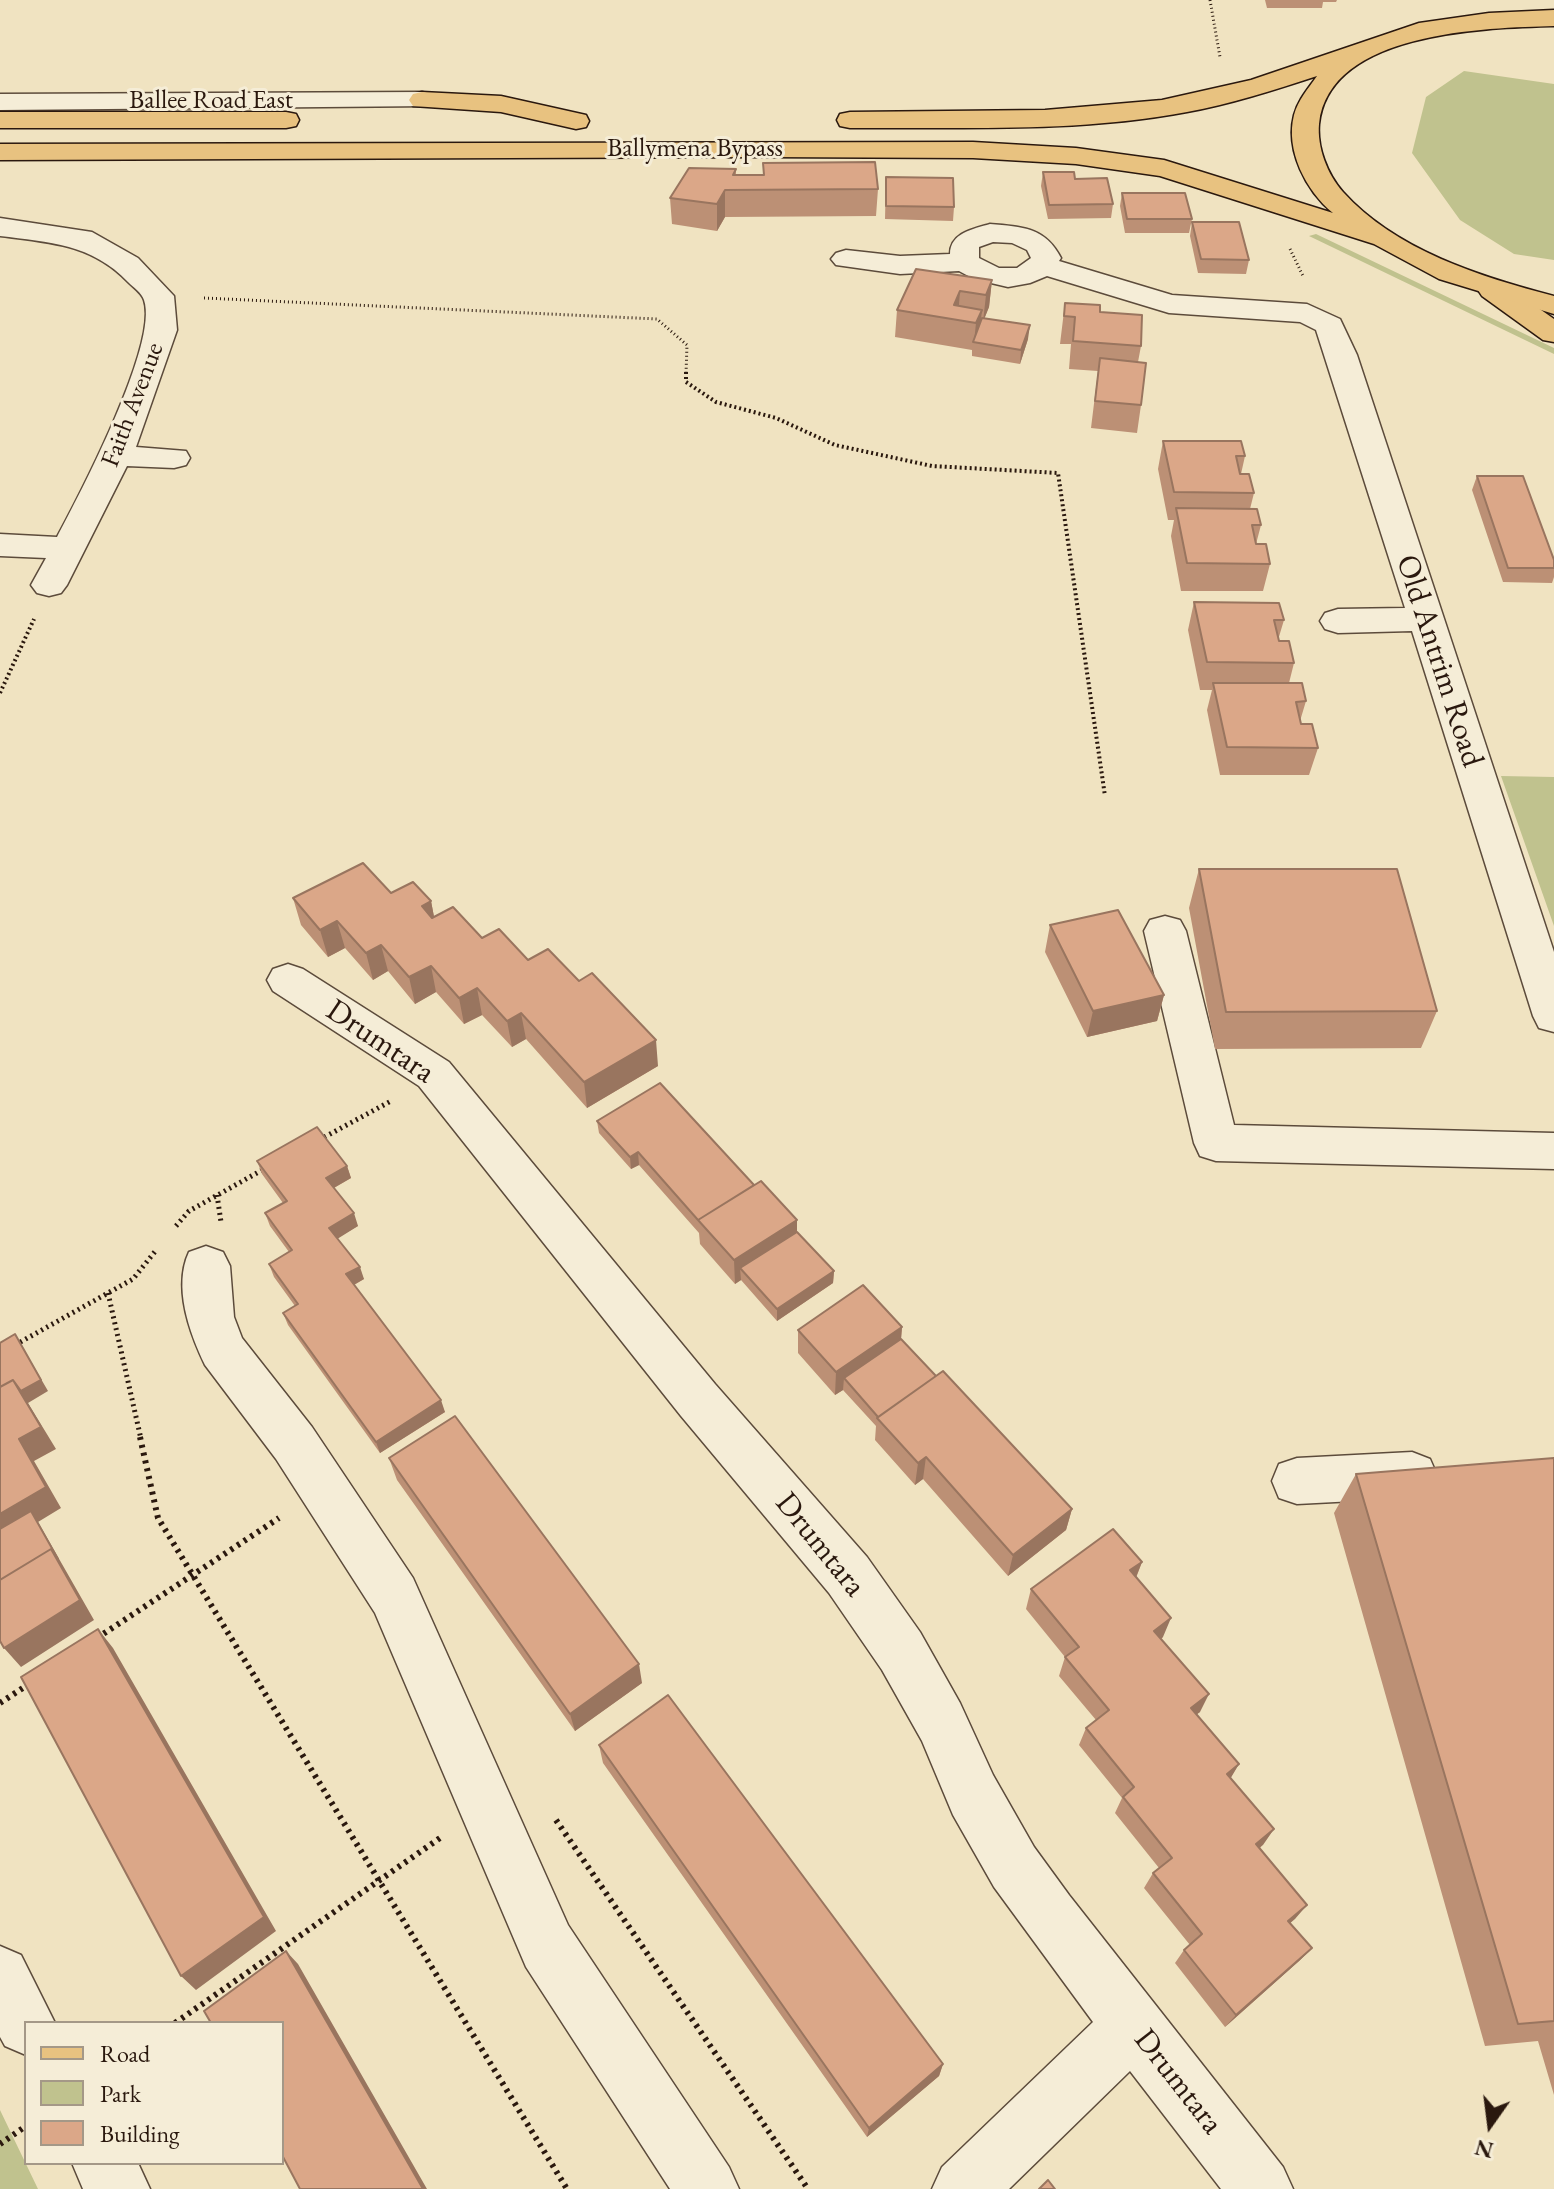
<!DOCTYPE html>
<style>
body{margin:0}
#map{position:relative;width:1554px;height:2189px;overflow:hidden;background:#f0e3c1;font-family:"EB Garamond",serif}
canvas{display:block}
.legend{position:absolute;left:24px;top:2021px;width:260px;height:144px;box-sizing:border-box;background:#f5edd7;border:2px solid #a49887;margin:0;padding:10px 14px;list-style:none;font-size:24px;color:#2a180e}
.legend li{display:flex;align-items:center;gap:16px;height:40px}
.legend b{width:40px;border:2px solid #a49887}
.north{position:absolute;left:1450px;top:2085px;width:80px;height:80px;-webkit-text-stroke:6px #f5edd7;paint-order:stroke;rotate:194deg;font-size:22px;font-weight:700;line-height:32px;text-align:center;color:#2a180e}
.north::after{content:'';display:block;margin:auto;width:28px;height:36px;background:#2a180e;clip-path:polygon(50% 0,100% 100%,50% 72%,0 100%)}
</style>
<div id="map">
<canvas width="1554" height="2189"></canvas>
<ul class="legend">
<li><b style="height:10px;background:#e8c280"></b>Road</li>
<li><b style="height:22px;background:#c0c28e"></b>Park</li>
<li><b style="height:22px;background:#dba788"></b>Building</li>
</ul>
<div class="north">N</div>
</div>
<script>
const context = document.querySelector('canvas').getContext('2d');
context.lineJoin = 'round';
function fillPath(path, color) { context.fillStyle = color; context.fill(path, 'evenodd'); }
function stroke(path, color, width, dash) { context.strokeStyle = color; context.lineWidth = width; context.lineCap = dash ? 'butt' : 'round'; context.setLineDash(dash || []); context.stroke(path); }
function write(font, color, halo, rows, align = 'center') {
  context.font = font + ' "EB Garamond",serif'; context.lineWidth = 6; context.setLineDash([]); context.textBaseline = 'middle'; context.strokeStyle = halo; context.fillStyle = color; for (const [text, x, y, turn = 0] of rows) {
    context.save(); context.translate(x, y); context.rotate((+turn || 0) * Math.PI / 180); context.textAlign = isNaN(turn) ? turn : align; if (halo) context.strokeText(text, 0, 0); context.fillText(text, 0, 0); context.restore();
  }
}
const green = new Path2D(`
 M1464,71L1554,84V260L1514,254L1460,220L1412,153L1426,97Z
 M1316,234L1554,348V354L1309,236Z
 M1501,776L1554,777V926Z
 M0,2110L38,2189H0Z`);
const pathFar3 = new Path2D(`
 M1210,0L1220,57
 M1290,249L1303,276
 M204,298L657,319L687,345L686,374`);
const pathFar2 = new Path2D(`
 M686,372V382L716,402L776,418L835,445L932,466L1058,473L1105,796
 M0,693L34,619`);
const pathFar1 = new Path2D(`
 M319,1140L391,1101
 M217,1195L221,1222
 M176,1226L189,1211L264,1169
 M108,1293L141,1439
 M15,1345L133,1279L157,1249`);
const path = new Path2D(`
 M140,1437L158,1518L567,2189
 M97,1638L279,1518
 M0,1703L29,1684
 M556,1820L808,2189
 M175,2023L440,1838
 M0,2144L26,2126`);
const minor = new Path2D(`
 M422,92L431,94L435,100L431,106L0,110V94Z
 M0,218L92,232L138,258L174,296L177,330L136,447L186,451L190,458L186,465L174,468L127,466L67,585L61,593L49,596L37,593L31,585L46,558L0,556V534L57,537C80,494 159,343 144,300C142,293 133,287 128,282C92,244 49,242 0,236Z
 M990,224C1023,227 1045,227 1061,258L1059,261L1172,295L1307,304L1340,319L1357,355L1554,952V1032L1539,1028L1533,1016L1412,631L1338,633L1325,629L1320,621L1325,613L1338,609L1405,608L1316,330L1300,322L1169,313L1047,276L1030,283L1008,287L974,279L959,271L900,274L836,265L831,259L836,253L846,250L900,256L950,254C950,233 973,229 990,224ZM993,242L1012,243L1027,250L1031,258L1017,268H999L979,258V247Z
 M1165,916L1180,920L1186,931L1234,1125L1554,1133V1169L1216,1161L1200,1156L1194,1143L1144,931L1150,920Z
 M288,964L303,969L449,1062L715,1384L867,1557L920,1632L960,1703L993,1775L1034,1847L1069,1895L1283,2167L1293,2189H1221L1130,2071L1009,2189H932L942,2167L1093,2022L994,1887L953,1815L922,1741L882,1670L829,1593L681,1416L419,1086L273,991L267,980L273,969Z
 M206,1246L223,1252L230,1266L234,1317L242,1338L312,1427L413,1578L568,1925L729,2167L739,2189H670L526,1967L375,1613L276,1459L205,1365C189,1332 173,1286 189,1252Z
 M1412,1452L1430,1459L1437,1475L1430,1491L1412,1498L1297,1504L1279,1498L1272,1481L1279,1464L1297,1458Z
 M0,1946L21,1955L55,2023H26V2055L5,2046L0,2037Z
 M72,2163H138L150,2189H83Z`);
const major = new Path2D(`
 M1493,281L1504,284L1554,319V342L1543,340L1482,296L1478,290L1482,284Z`);
const highway = new Path2D(`
 M1554,10V26C1486,28 1329,31 1319,124C1317,147 1327,174 1343,192C1395,250 1481,277 1554,296V314L1439,279L1374,244L1160,176L1076,164L973,158L765,157L0,160V144L973,142L1076,148L1164,160L1333,213C1306,191 1285,150 1294,115C1298,100 1308,89 1317,76C1274,90 1231,104 1187,112C1076,133 962,127 850,128L840,126L837,120L840,114L850,112L1045,110L1162,100L1251,80L1419,23L1489,13Z
 M422,92L501,96L586,115L589,121L586,127L576,129L501,112L413,106L409,100L413,94Z
 M0,112H286L296,114L299,120L296,126L286,128H0Z`);
const wall = new Path2D(`
 M1265,0H1337L1336,2H1323L1322,8H1267Z
 M736,169V175L878,189L876,216L725,217L717,231L672,224L670,198Z
 M1043,172L1075,179L1113,204L1111,218L1048,219L1041,186Z
 M886,177L954,207L953,221L885,219Z
 M1122,193L1192,219L1189,233H1125L1120,206Z
 M1192,222L1249,260L1246,274L1198,273L1190,236Z
 M992,280L989,307L984,319L1028,339L1020,364L972,356V350L895,337L897,310Z
 M1065,303L1100,312L1141,346L1138,362L1141,405L1137,433L1091,428L1098,371L1069,369L1071,344H1060Z
 M1163,441L1245,456L1241,474L1254,493L1250,509L1261,525L1256,544L1270,564L1263,591H1181L1171,536L1174,520H1168L1158,469Z
 M1477,476L1554,568V577L1552,583L1503,582L1472,490Z
 M1194,602L1284,620L1278,640L1294,663L1289,683L1306,701L1300,721L1301,724L1318,748L1309,775H1220L1207,710L1212,690H1200L1188,630Z
 M1199,869L1437,1011L1421,1048L1215,1049L1189,908Z
 M293,898L431,901L434,917L528,960L658,1066L587,1108L526,1039L512,1047L482,1015L464,1024L436,992L415,1004L388,971L373,980L345,948L328,957L301,925Z
 M1050,925L1164,995L1157,1021L1087,1037L1045,952Z
 M597,1121L754,1185L797,1220V1232L834,1271L833,1283L777,1321L741,1280L735,1284L700,1244L699,1233L639,1165L631,1169L599,1133Z
 M257,1161L347,1166L351,1178L334,1188L358,1226L337,1238L364,1279L354,1285L445,1412L380,1453L288,1325L283,1313L295,1306L274,1277L269,1264L289,1252L270,1226L265,1213L283,1203L262,1174Z
 M902,1327L901,1339L936,1376L1072,1509L1066,1530L1008,1576L923,1479L915,1485L875,1440L876,1426L843,1390L835,1395L798,1353V1330Z
 M389,1458L642,1683L575,1731L397,1480Z
 M1554,1458V2095L1538,2041L1485,2046L1334,1513L1356,1474Z
 M1142,1562L1136,1578L1163,1637L1161,1639L1200,1712L1196,1714L1239,1764L1230,1778L1274,1829L1260,1848L1307,1905L1290,1923L1312,1948L1299,1961L1225,2027L1175,1963L1184,1950L1190,1945L1144,1888L1153,1873L1159,1868L1115,1813L1122,1798L1079,1745L1086,1728L1096,1720L1059,1676L1065,1657L1026,1609L1031,1589Z
 M599,1745L943,2064L939,2076L867,2137L603,1763Z`);
const shadedWall = new Path2D(`
 M725,190V217L717,231V204Z
 M992,280L989,307L983,322L986,295Z
 M960,291L958,318L954,305Z
 M982,310L979,337L974,342L976,323Z
 M1030,325L1028,339L1020,364L1021,350Z
 M431,901L436,927L422,906Z
 M337,921L345,948L328,957L320,930Z
 M381,945L388,971L373,980L366,953Z
 M431,966L436,992L415,1004L409,977Z
 M477,988L482,1015L464,1024L459,998Z
 M1164,995L1157,1021L1087,1037L1093,1011Z
 M521,1013L526,1039L512,1047L507,1021Z
 M656,1040L658,1066L587,1108L584,1082Z
 M638,1152L639,1165L631,1169L630,1157Z
 M347,1166L351,1178L330,1190L326,1178Z
 M354,1213L358,1226L334,1241L329,1228Z
 M797,1220V1244L740,1268L741,1280L735,1284L734,1260Z
 M360,1267L364,1279L350,1287L346,1274Z
 M834,1271L833,1283L777,1321V1309Z
 M902,1327L900,1351L844,1378L843,1390L835,1395L836,1372Z
 M15,1334L48,1391L28,1403L56,1449L34,1461L61,1508L38,1522L94,1620L21,1667L4,1648L63,1571L37,1522L0,1545V1419Z
 M441,1400L445,1412L380,1453L376,1442Z
 M926,1457L923,1479L915,1485L918,1463Z
 M1072,1509L1066,1530L1008,1576L1013,1555Z
 M1142,1562L1134,1582L1130,1570Z
 M1171,1618L1163,1637L1146,1650L1154,1631Z
 M98,1629L113,1648L276,1931L196,1990L181,1976Z
 M639,1664L642,1683L575,1731L570,1714Z
 M1209,1694L1200,1712L1182,1726L1191,1708Z
 M1239,1764L1229,1781L1227,1774Z
 M1274,1829L1263,1845L1245,1859L1256,1844Z
 M1307,1905L1295,1919L1276,1935L1288,1921Z
 M1312,1948L1299,1961L1225,2027L1236,2015Z
 M286,1951L298,1964L427,2189H423Z
 M943,2064L939,2076L867,2137L869,2128Z`);
const building = new Path2D(`
 M875,162L878,189L725,190L717,204L670,198L689,168L736,169L733,175H764L763,163Z
 M1043,172H1074L1075,179L1107,178L1113,204L1049,205Z
 M886,177L953,178L954,207L886,206Z
 M1122,193H1185L1192,219H1127Z
 M1192,222H1239L1249,260L1201,259Z
 M916,269L992,280L986,295L960,291L954,305L982,310L976,323L897,310Z
 M1065,303L1100,305V312L1142,315L1141,346L1073,341L1075,317L1064,316Z
 M982,318L1030,325L1021,350L973,342Z
 M1100,358L1146,363L1141,405L1095,401Z
 M1163,441H1241L1245,456H1236L1240,474H1249L1254,493L1174,492Z
 M1477,476H1523L1554,560V568H1508Z
 M1176,508L1257,509L1261,525H1252L1256,544H1266L1270,564L1187,563Z
 M1194,602L1279,603L1284,620H1274L1279,641H1289L1294,663L1207,662Z
 M1213,683H1302L1306,701L1296,702L1301,724H1312L1318,748L1227,747Z
 M363,863L391,893L413,882L431,901L422,906L432,918L453,907L482,938L499,929L528,960L548,949L579,981L592,973L656,1040L584,1082L521,1013L507,1021L477,988L459,998L431,966L409,977L381,945L366,953L337,921L320,930L293,898Z
 M1199,869H1397L1437,1011L1226,1012Z
 M1118,910L1164,995L1093,1011L1050,925Z
 M660,1083L754,1185L698,1220L638,1152L630,1157L597,1121Z
 M317,1127L347,1166L326,1178L354,1213L329,1228L360,1267L346,1274L441,1400L376,1442L283,1313L298,1304L269,1264L292,1250L265,1213L287,1201L257,1161Z
 M761,1181L797,1220L734,1260L698,1220Z
 M797,1232L834,1271L777,1309L740,1268Z
 M863,1285L902,1327L836,1372L798,1330Z
 M15,1334L41,1380L21,1391L13,1380L0,1387V1343Z
 M901,1339L936,1376L878,1417L844,1378Z
 M943,1371L1072,1509L1013,1555L926,1457L918,1463L877,1418Z
 M13,1380L41,1427L19,1439L46,1487L0,1514V1387Z
 M455,1416L639,1664L570,1714L389,1458Z
 M1554,1458V2021L1518,2024L1356,1474Z
 M31,1511L58,1559L51,1549L0,1580V1529Z
 M1113,1529L1142,1562L1130,1570L1171,1618L1154,1631L1209,1694L1191,1708L1239,1764L1227,1774L1274,1829L1256,1844L1307,1905L1288,1921L1312,1948L1236,2015L1184,1950L1202,1934L1153,1873L1172,1858L1123,1797L1134,1787L1086,1728L1109,1710L1065,1657L1079,1647L1031,1589Z
 M51,1549L80,1600L4,1648L0,1641V1580Z
 M98,1629L264,1917L181,1976L21,1677Z
 M668,1695L943,2064L869,2128L599,1745Z
 M286,1951L423,2189H300L282,2155V2023H211L204,2011Z
 M1048,2180L1055,2189H1039Z`);
const farStreetnames = [
 ["Ballee Road East",211,101],
 ["Ballymena Bypass",695,149],
 ["Faith Avenue",133,405,-69]
];
const streetNames = [
 ["Old Antrim Road",1439,661,72],
 ["Drumtara",380,1042,34],
 ["Drumtara",820,1545,51],
 ["Drumtara",1178,2082,52]
];
fillPath(green, '#c0c28e');
stroke(minor, '#5c4b3b', 3);
stroke(major, '#2a180e', 3);
stroke(highway, '#2a180e', 3);
stroke(pathFar3, '#2a180e', 3, [1, 3]);
stroke(pathFar2, '#2a180e', 4, [2, 3]);
stroke(pathFar1, '#2a180e', 5, [2, 4]);
stroke(path, '#2a180e', 6, [3, 5]);
fillPath(minor, '#f5edd7');
fillPath(major, '#e8c280');
fillPath(highway, '#e8c280');
fillPath(wall, '#bc9075');
fillPath(shadedWall, '#99755f');
fillPath(building, '#dba788');
stroke(building, '#99755f', 2);
write('26px', '#2a180e', '#f5edd7', farStreetnames);
write('32px', '#2a180e', '#f5edd7', streetNames);
</script>
